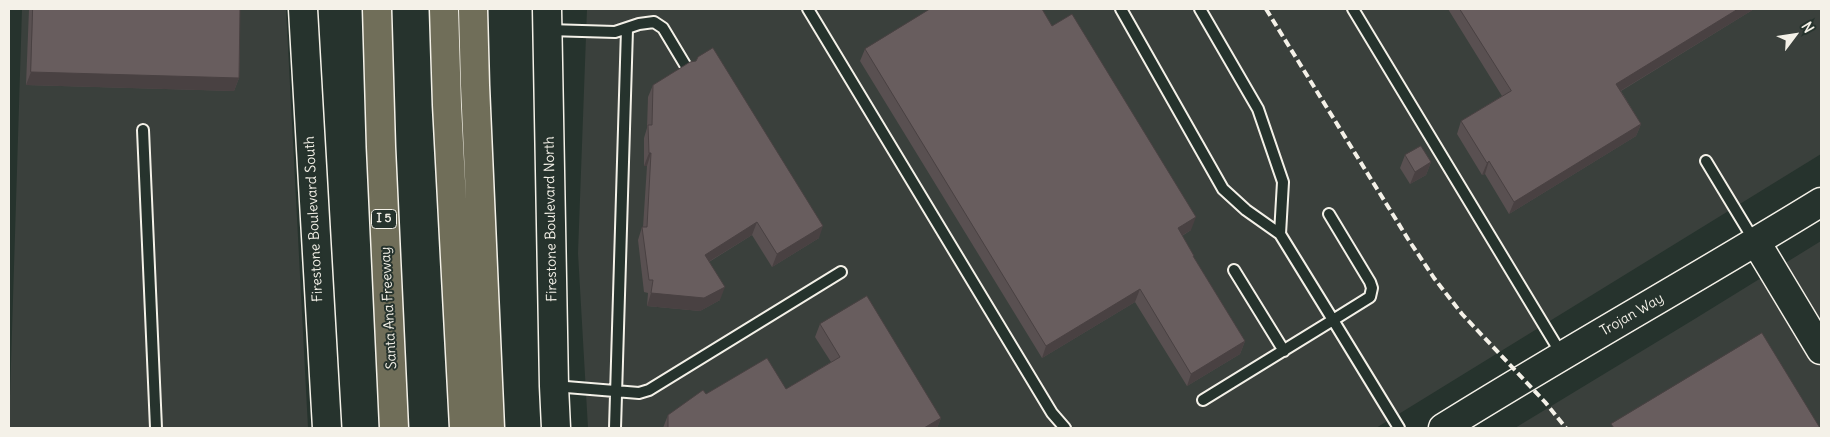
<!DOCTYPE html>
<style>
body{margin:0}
#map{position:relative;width:1830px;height:437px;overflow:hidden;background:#26332d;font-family:Delius,sans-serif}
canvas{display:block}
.frame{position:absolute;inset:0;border:10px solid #f4f1e8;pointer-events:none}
.north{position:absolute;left:1770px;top:10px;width:50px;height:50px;-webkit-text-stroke:4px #26332d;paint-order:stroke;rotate:59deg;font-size:14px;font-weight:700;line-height:20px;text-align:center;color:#f4f1e8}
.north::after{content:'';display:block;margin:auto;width:18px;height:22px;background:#f4f1e8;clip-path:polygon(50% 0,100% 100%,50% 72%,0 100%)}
</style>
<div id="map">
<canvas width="1830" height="437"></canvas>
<div class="frame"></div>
<div class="north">N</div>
</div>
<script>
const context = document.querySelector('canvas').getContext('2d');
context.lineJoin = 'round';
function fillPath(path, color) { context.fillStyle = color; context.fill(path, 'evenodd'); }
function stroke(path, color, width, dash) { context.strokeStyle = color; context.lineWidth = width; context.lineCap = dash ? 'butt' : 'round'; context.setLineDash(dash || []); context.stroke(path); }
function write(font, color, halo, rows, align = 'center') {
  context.font = font + ' Delius,sans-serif'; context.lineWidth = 4; context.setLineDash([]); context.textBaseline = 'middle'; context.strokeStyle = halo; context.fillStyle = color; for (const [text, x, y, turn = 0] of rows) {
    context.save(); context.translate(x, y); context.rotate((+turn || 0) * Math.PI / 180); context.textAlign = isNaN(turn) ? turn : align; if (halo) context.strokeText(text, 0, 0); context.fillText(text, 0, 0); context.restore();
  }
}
const built = new Path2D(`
 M22,9H286L308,428H9Z
 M587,9H1821V154L1376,428H588L578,253Z
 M1821,241V428H1515L1693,320Z`);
const lane = new Path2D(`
 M808,9L1052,413L1065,428
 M1121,9L1223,189L1246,210L1280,234L1333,320L1370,297L1372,288L1370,282L1329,214
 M1200,9L1258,109L1283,182L1280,234
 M1353,9L1562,355
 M549,30L615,32L639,24L654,22L663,28L687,68
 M143,130L156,428
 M1706,161L1755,242
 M1234,270L1284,351
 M554,386L639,393L649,390L841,272
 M1203,400L1333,320L1399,428
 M615,428L627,29`);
const secondary = new Path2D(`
 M303,9L327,428
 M547,9L554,386L556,428
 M1756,242L1821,350
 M1443,428C1568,350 1696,279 1821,202`);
const highway = new Path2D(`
 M377,9L381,147L394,428
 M444,9L447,105L464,428
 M473,9L475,85L490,428`);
const rail = new Path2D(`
 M1266,9L1408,239L1434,278L1462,314L1545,402L1566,428`);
const wall = new Path2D(`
 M29,9H240L239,78L234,91L26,85Z
 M1448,9H1754L1621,91L1641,124L1636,136L1509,214L1485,174L1482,175L1457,134L1461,121L1502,96Z
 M1052,26L1191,230L1182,236L1194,256V258L1245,341L1240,354L1187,386L1135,302L1042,358L860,61L865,49Z
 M653,85L819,238L772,267L752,235L709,262L720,300L700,311L647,306L648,293L644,292L638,240L642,227H643L647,166H644V138L647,128L648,97Z
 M1405,155L1431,162L1426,175L1410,184L1400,168Z
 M820,324L941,418L937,428H663L668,415L706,394L786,389L831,362L815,337Z`);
const shadedWall = new Path2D(`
 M1738,9H1754L1612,96L1616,84Z
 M31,72L239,78L234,91L26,85Z
 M1641,124L1636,136L1509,214L1514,202Z
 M649,153H651L647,166H644Z
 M1489,161L1485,174L1482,175L1487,163Z
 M1431,162L1426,175L1410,184L1415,172Z
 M1196,217L1191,230L1173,241L1178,228Z
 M757,222L752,235L700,267L705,255Z
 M823,226L819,238L772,267L777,254Z
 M725,287L720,300L700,311L647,306L651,293Z
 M1140,289L1135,302L1042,358L1046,346Z
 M1245,341L1240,354L1187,386L1191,374Z
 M941,418L937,428H924Z`);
const building = new Path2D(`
 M33,9H240L239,78L31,72Z
 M930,9H1042L1052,26L1072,14L1196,217L1178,228L1194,256H1193L1245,341L1191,374L1140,289L1046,346L865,49Z
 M1460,9H1738L1616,84L1641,124L1514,202L1489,161L1487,163L1461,121L1511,91Z
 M713,48L823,226L777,254L757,222L705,255L725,287L704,298L651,293L653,280H649L642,227H647L651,153H649L648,125H652L653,85L690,62L696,61L698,57Z
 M1421,146L1431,162L1415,172L1405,155Z
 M867,296L941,418L924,428H668V415L703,390L706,394L767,358L786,389L840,357L820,324Z
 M1762,333L1820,428H1614L1611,424Z`);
const shields = [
 [384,219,25]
];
const shieldNames = [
 ["I 5",384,219]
];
const streetNames = [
 ["Firestone Boulevard South",314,219,-93],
 ["Firestone Boulevard North",551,219,-91],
 ["Santa Ana Freeway",389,308,-93],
 ["Trojan Way",1632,315,-30]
];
fillPath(built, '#3a403c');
stroke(lane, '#f4f1e8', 14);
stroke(secondary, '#f4f1e8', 31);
stroke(highway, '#f4f1e8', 31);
stroke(lane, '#26332d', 10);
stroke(secondary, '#26332d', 28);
stroke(highway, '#706e59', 28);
stroke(rail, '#f4f1e8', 4, [8, 4]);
fillPath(wall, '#595051');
fillPath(shadedWall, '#494142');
fillPath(building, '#685d5e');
stroke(building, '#494142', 1);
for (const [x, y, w] of shields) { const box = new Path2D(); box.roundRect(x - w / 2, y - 9.5, w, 19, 4); context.fillStyle = '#26332d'; context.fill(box); stroke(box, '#f4f1e8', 1); }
write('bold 12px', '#f4f1e8', null, shieldNames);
write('14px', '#f4f1e8', '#26332d', streetNames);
</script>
